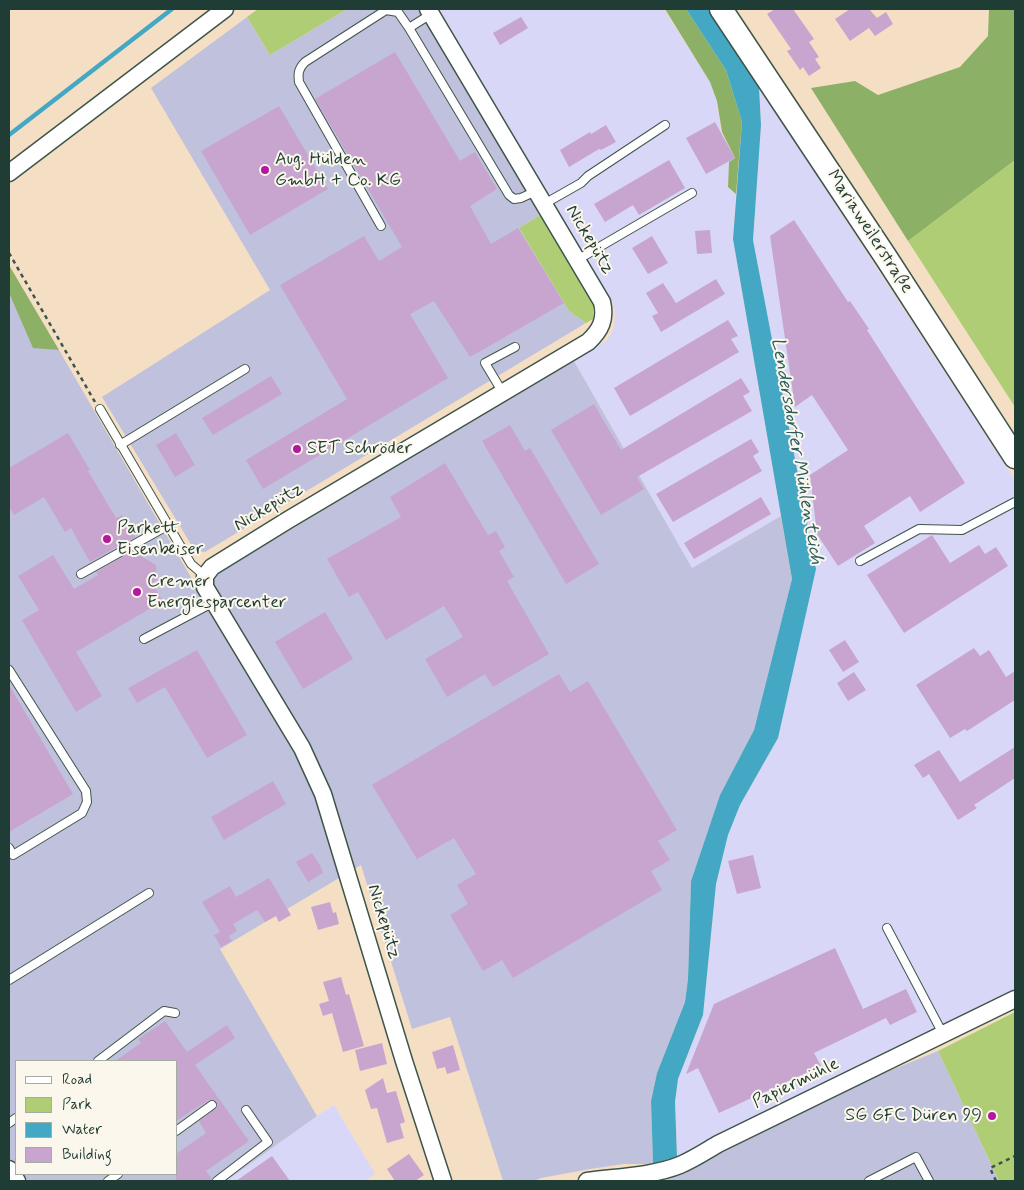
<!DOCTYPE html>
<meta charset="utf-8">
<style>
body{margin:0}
#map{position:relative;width:1024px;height:1190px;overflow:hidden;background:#f5dfc4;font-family:Mynerve,sans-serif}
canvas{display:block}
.frame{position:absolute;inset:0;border:10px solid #1f3d34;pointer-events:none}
.legend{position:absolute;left:15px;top:1060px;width:162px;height:115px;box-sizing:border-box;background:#fbf7ec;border:1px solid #a3ada2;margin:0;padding:6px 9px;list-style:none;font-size:15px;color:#1f3d34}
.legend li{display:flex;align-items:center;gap:10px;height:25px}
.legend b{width:25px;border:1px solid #a3ada2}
</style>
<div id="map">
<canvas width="1024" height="1190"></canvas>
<div class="frame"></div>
<ul class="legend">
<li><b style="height:6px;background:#fff"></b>Road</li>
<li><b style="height:14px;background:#afcd74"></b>Park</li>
<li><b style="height:14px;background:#44a8c4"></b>Water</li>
<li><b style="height:14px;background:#c7a5ce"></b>Building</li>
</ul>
</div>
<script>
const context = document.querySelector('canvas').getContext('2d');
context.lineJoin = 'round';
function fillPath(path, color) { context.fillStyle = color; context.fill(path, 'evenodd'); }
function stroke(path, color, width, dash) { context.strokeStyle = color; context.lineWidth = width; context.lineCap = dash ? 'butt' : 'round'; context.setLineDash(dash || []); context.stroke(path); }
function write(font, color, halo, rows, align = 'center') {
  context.font = font + ' Mynerve,sans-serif'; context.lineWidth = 4; context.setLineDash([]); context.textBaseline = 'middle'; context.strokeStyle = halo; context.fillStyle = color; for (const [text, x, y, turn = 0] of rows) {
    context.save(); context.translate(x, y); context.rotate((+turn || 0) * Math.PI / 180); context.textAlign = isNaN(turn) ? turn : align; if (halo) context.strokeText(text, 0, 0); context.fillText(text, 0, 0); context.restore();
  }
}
const built = new Path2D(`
 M435,9H664L710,82L717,101L721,132L735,158L729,162L728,187L736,194L733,239L781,516L692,568L574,361L607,340L614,328L615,313L612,302Z
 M759,87L1015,480V989L677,1157L675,1102L678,1079L703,1015L716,884L728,835L740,805L778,738L815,569L753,240L761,125Z
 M334,1105L375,1174L365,1181H226L317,1116Z`);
const industrial = new Path2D(`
 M347,9H418L542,214L519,228L569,311L586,323L205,552L195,551L102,397L270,290L151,88L247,17L270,55Z
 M9,293L33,347L59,350L196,586L574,361L692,568L781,516L792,579L754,730L720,795L691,881L688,979L685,1002L657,1073L651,1101L653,1164H624L590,1169L541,1178L534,1181H503L450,1017L412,1029L361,865L220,949L317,1116L226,1181H25L20,1174H176V1061H16V1168L9,1157Z
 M938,1051L999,1181H638L681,1173L860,1083Z`);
const green = new Path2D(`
 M258,9H347L270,55L247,17Z
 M1015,160V407L908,241Z
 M542,214L593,302V319L586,323L569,311L519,228Z
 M1015,1012V1181H999L938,1051Z`);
const forest = new Path2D(`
 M665,9H686L726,70L742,122L736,194L728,187L729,162L735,158L722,132L717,101L710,82Z
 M989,9H1015V160L908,241L811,88L855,81L878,95L960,67L988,36Z
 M9,265L59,350L33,348L9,293Z`);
const water = new Path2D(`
 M686,9H708L759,87L761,125L753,240L816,569L778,738L740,805L728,835L716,884L703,1015L678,1079L675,1102L677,1157L653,1164L651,1101L657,1073L685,1002L688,979L691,881L720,795L754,730L792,579L733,239L742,122L726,70Z`);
const stream = new Path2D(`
 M9,135L172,9`);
const building = new Path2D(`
 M775,9H793L814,39L809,42L819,57L815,59L821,68L809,76L803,67L800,70L787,51L791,49L767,14Z
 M850,9H869L877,18L886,12L893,24L875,36L869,28L850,41L835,19Z
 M521,17L528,28L500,45L493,33Z
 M395,52L460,161L475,152L497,189L470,206L491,244L518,228L564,303L470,357L434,301L410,314L448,378L263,489L246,460L347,399L280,285L364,236L379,261L402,247L315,99Z
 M279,106L328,189L250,235L201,151Z
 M715,122L735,158L706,174L686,138Z
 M606,125L616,142L601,150L599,149L569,167L560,150L590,132L591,134Z
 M669,160L685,188L639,215L633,205L605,222L594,204Z
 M794,220L848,302L850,301L869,329L867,330L965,483L920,512L910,496L864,526L875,543L838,566L817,534L810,475L848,450L812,395L795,407L770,236Z
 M710,230L712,253L697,254L695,231Z
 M652,236L668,263L648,274L632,248Z
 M716,279L725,294L661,332L652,316L658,313L646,293L663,283L676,303Z
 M728,320L738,336L731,339L739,352L630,416L614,388Z
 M271,376L282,394L213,435L202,418Z
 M741,378L750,392L743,396L752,411L637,477L644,489L601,515L551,430L594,404L621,450Z
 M510,425L525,451L530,448L599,564L566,584L482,441Z
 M68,433L90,470L88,471L116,518L122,515L135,537L90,562L71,528L65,532L44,497L14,515L9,506V468Z
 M176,433L195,465L175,477L156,445Z
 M751,439L759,452L753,456L762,471L673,522L656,494Z
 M445,463L488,535L496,531L505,547L499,551L514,577L507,581L549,654L493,687L485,674L447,697L425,659L463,637L444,606L386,640L358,592L349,597L327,559L401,517L390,497Z
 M761,497L771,514L694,559L684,543Z
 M932,535L950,563L979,545L985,554L996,547L1008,566L904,633L867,575Z
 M133,551L156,565L157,580L152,583L163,601L76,652L102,696L76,712L22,620L39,610L18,576L53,555L74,589L98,575L96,572Z
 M325,612L353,659L303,689L275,642Z
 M845,640L859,662L843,672L829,650Z
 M974,648L980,656L989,650L1006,677L1015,671V700L967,731L965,729L950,738L916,685Z
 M197,650L247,735L207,758L165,687L137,703L128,688Z
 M854,672L866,690L848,701L837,683Z
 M559,674L570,692L588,681L677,830L658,841L670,860L651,871L662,890L513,978L502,960L483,971L450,915L468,904L457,885L476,874L454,838L417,859L372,785Z
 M9,685L73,794L9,832Z
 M1015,747V778L974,805L977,808L958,820L929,774L923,778L914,765L939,750L960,782Z
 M273,781L286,804L224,840L211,817Z
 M312,853L320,865L323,873L308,882L296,862Z
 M753,855L761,888L737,894L728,861Z
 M269,878L291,915L279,922L276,916L265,922L257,910L233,924L237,931L229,936L232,941L221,947L214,935L220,932L202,902L230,886L236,897Z
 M330,902L333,913L336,912L339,924L318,930L311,907Z
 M835,948L863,1009L906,989L917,1012L890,1025L886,1018L814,1053L821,1066L719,1113L698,1068L686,1074L714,1004Z
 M341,977L346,995L349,994L364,1046L343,1052L332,1013L323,1016L319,1004L329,1001L323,982Z
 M165,1021L187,1052L227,1025L235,1038L195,1065L249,1141L206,1171L212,1179L211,1181H176V1154L206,1133L199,1121L216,1109L218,1105L216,1101L209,1100L176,1121V1061H115L141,1043L138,1039Z
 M382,1043L387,1064L360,1071L355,1050Z
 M453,1045L460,1070L447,1074L445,1067L437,1069L432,1052Z
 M383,1078L387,1093L396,1091L405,1122L400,1124L404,1138L387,1143L377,1108L371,1109L365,1090Z
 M409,1154L424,1175L415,1181H395L387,1169Z
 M272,1156L290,1181H236Z`);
const path = new Path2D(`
 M9,253L95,402
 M996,1181L990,1168L1015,1156`);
const lane = new Path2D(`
 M409,28L431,14
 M544,204L581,183L588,176L665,125
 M381,226L299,82C298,74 298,69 305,62L386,10L398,12L409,28L509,195L514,199L521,198L536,191
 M577,260L692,193
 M503,393L485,363L515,347
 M100,409L191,564L205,576
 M120,445L245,369
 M860,561L919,529L962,530L1015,502
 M81,574L167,526
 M144,639L214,602
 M9,670L86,791L87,802L82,813L13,855L9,848
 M887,928L943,1034
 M9,980L149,893
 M98,1061L164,1011L175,1013
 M9,1123L16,1118
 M176,1131L212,1105
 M108,1181L118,1174
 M217,1181L268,1142L246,1110
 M869,1181L916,1157L929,1181`);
const street = new Path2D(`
 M428,9L602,302C606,319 601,330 588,342L288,520L212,567L205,576V587L302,748L323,794L404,1061L443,1181
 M9,173L225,9
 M9,1169L17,1181
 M587,1181C616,1177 653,1176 680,1165C694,1159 706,1151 718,1144L1015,999`);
const secondary = new Path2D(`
 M721,9L887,259L1015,457`);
const markers = [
 [265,170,5,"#b5179e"],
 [297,449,5,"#b5179e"],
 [107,539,5,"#b5179e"],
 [137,592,5,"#b5179e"],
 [992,1116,5,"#b5179e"]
];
const poiNames = [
 ["Aug. Hülden",275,160],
 ["GmbH + Co. KG",275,181],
 ["SET Schröder",307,449],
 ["Parkett",117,529],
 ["Eisenbeiser",117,550],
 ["Cremer",147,582],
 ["Energiesparcenter",147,603],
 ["SG GFC Düren 99",982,1116,"right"]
];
const streetNames = [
 ["Mariaweilerstraße",869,232,57],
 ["Nickepütz",589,240,59],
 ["Nickepütz",269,508,-31],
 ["Nickepütz",383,922,73],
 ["Papiermühle",796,1084,-26]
];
const waterNames = [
 ["Lendersdorfer Mühlenteich",796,451,80]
];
fillPath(built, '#d9d7f7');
fillPath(industrial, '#c0c2dd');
fillPath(green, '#afcd74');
fillPath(forest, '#8bb066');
fillPath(water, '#44a8c4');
stroke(stream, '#44a8c4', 4.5);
fillPath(building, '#c7a5ce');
stroke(lane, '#3f554a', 10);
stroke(street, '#3f554a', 19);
stroke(secondary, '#3f554a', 25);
stroke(path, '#3f554a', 2.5, [4, 4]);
stroke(lane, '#fff', 8);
stroke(street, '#fff', 16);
stroke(secondary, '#fff', 22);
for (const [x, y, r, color] of markers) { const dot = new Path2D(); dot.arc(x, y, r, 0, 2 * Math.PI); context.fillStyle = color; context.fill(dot); stroke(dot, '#fbf7ec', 2); }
write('18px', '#1f3d34', '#fbf7ec', poiNames, 'left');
write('18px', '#1f3d34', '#fbf7ec', streetNames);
write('italic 19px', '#2a5d5f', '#fbf7ec', waterNames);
</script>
